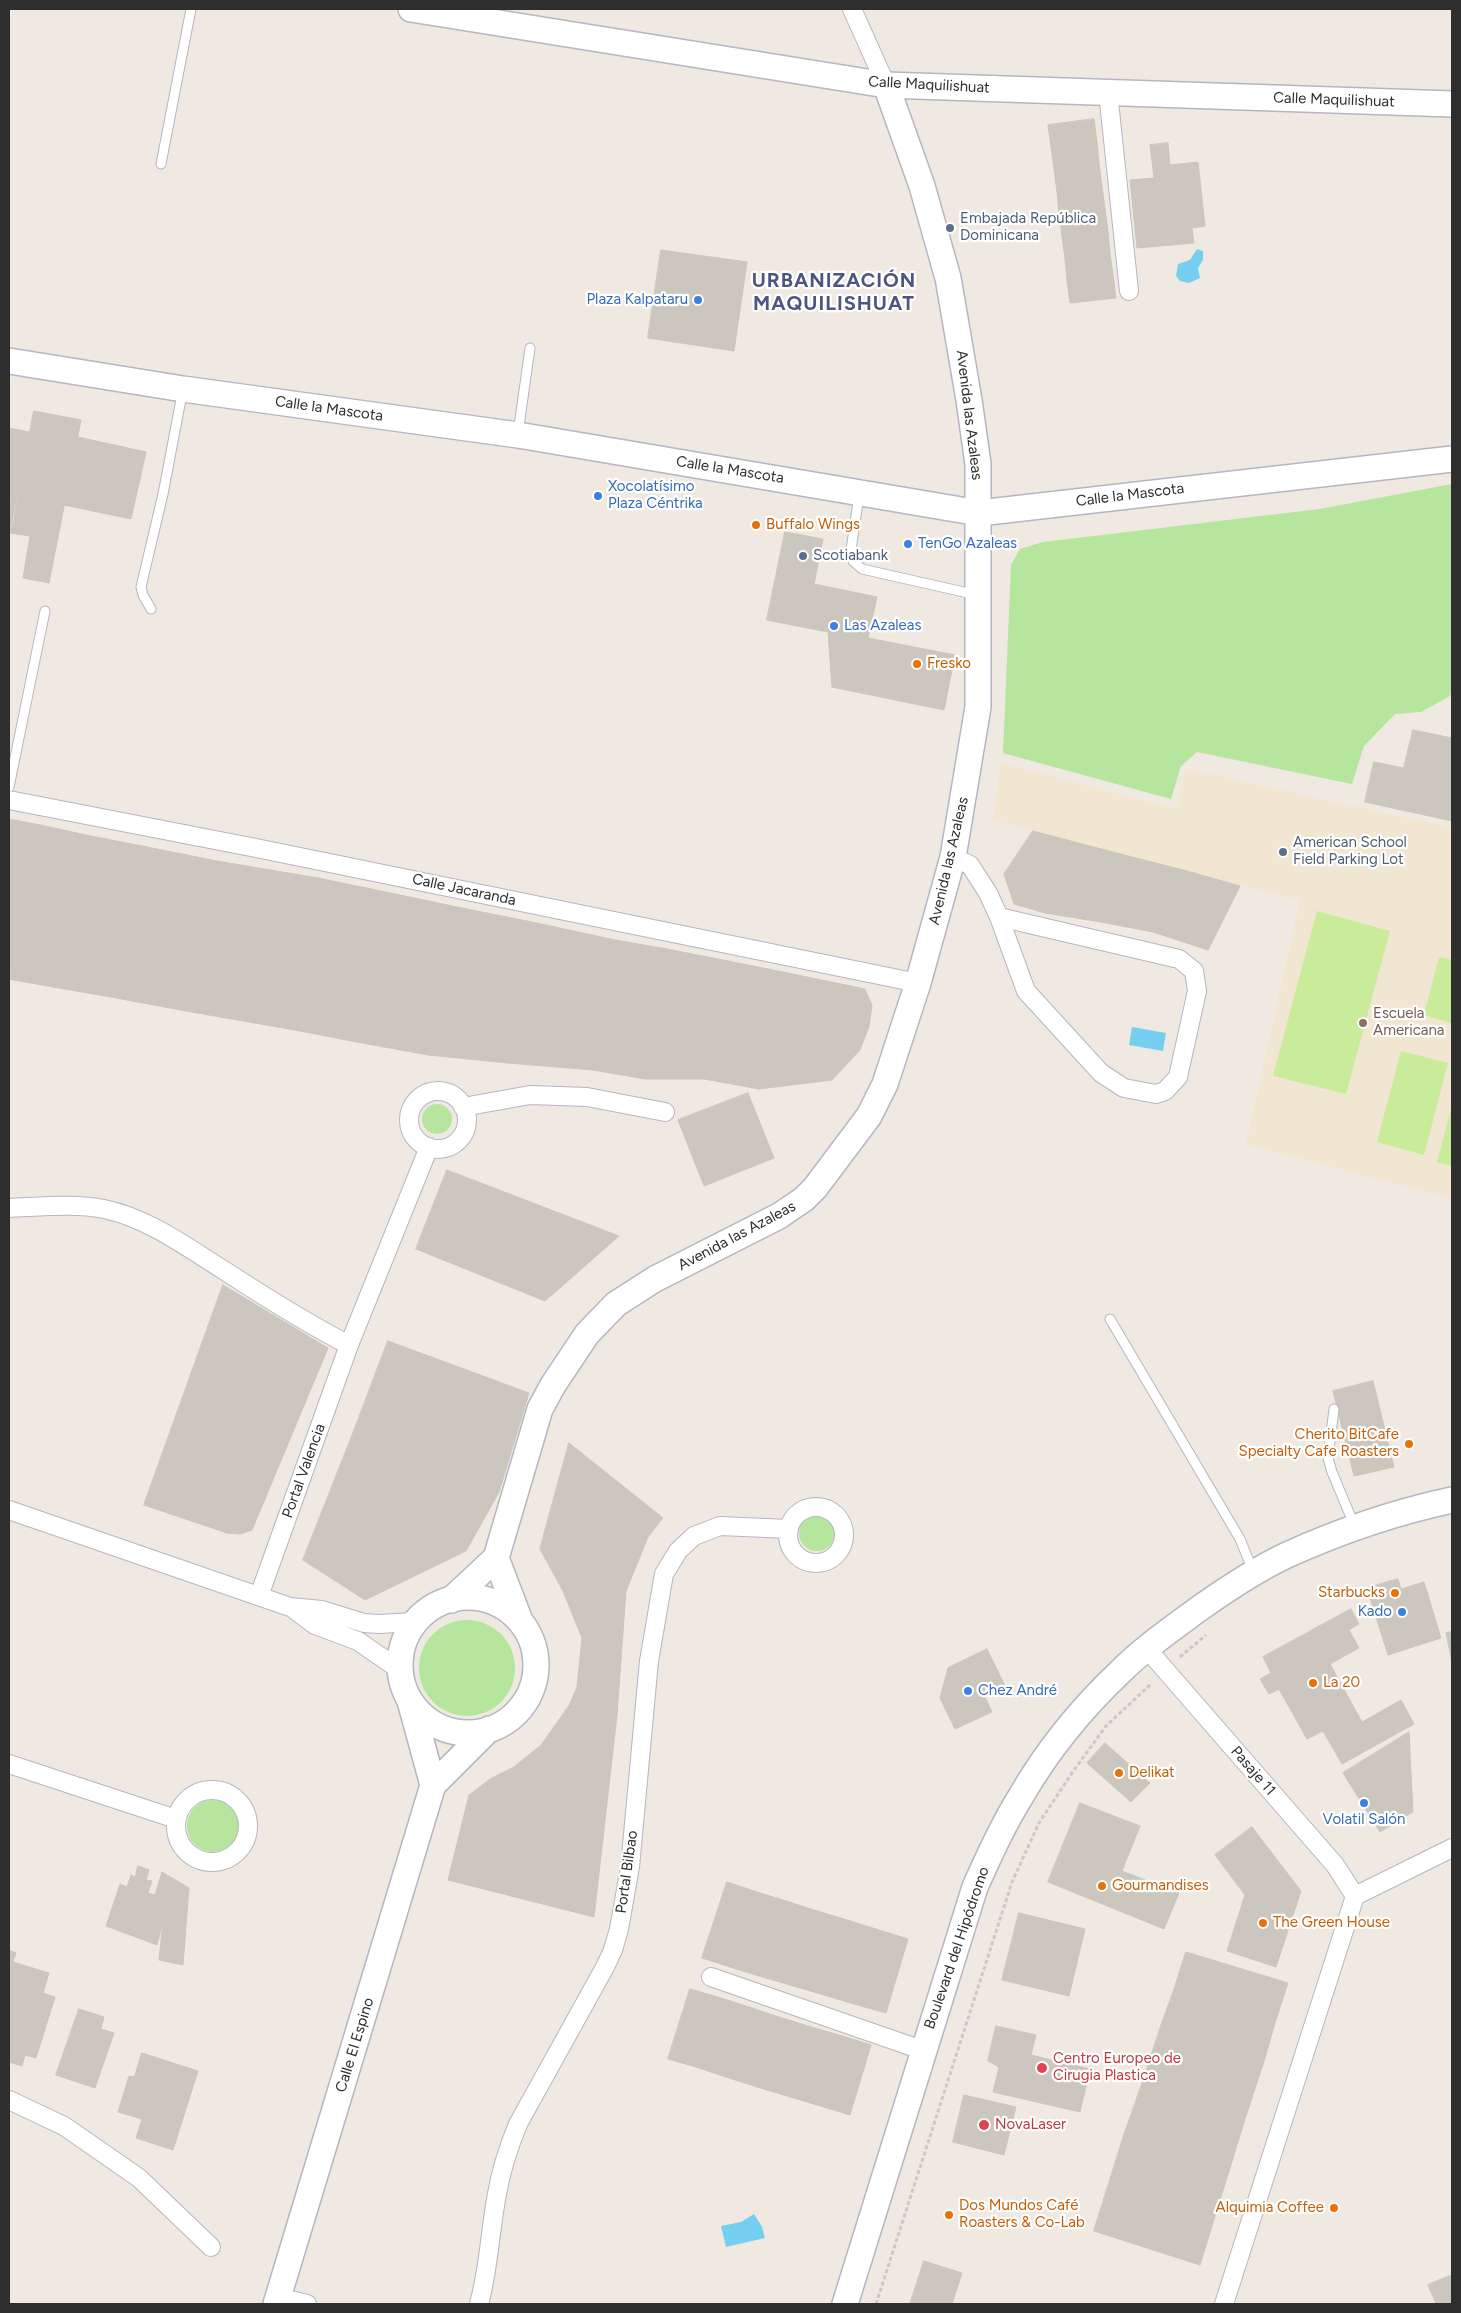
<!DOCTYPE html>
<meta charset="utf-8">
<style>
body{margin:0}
#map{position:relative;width:1461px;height:2313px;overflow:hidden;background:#efe9e1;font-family:Figtree,sans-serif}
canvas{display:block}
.frame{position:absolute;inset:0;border:10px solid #2e2e2e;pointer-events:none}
</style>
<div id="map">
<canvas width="1461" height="2313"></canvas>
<div class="frame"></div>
</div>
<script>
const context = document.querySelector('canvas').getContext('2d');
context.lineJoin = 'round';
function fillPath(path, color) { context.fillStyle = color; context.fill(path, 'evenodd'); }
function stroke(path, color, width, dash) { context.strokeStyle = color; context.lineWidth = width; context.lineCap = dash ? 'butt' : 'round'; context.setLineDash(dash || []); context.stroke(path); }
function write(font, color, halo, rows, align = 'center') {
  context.font = font + ' Figtree,sans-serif'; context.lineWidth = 4.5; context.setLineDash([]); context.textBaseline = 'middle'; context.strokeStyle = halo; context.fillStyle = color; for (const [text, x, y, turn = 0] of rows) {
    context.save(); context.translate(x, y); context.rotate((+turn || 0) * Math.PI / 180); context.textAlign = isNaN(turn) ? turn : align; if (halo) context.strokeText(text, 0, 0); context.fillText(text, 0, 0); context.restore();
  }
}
const education = new Path2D(`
 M1001,763L1176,809L1186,769L1452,828V1199L1246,1144L1300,901L993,820Z`);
const green = new Path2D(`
 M1452,484V685L1450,696L1421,712L1395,714L1364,746L1352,784L1197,752L1181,766L1171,799L1003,753L1011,565L1020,549L1043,542L1320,509Z
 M422 1119a15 15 0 1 1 30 0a15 15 0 1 1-30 0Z
 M799 1533a18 18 0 1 1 36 0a18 18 0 1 1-36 0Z
 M419 1668a48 48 0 1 1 96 0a48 48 0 1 1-96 0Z
 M187 1826a26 26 0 1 1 52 0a26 26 0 1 1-52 0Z`);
const pitch = new Path2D(`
 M1317,911L1390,931L1346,1094L1273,1076Z
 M1439,957L1452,960L1451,1023L1424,1015Z
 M1401,1051L1448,1063L1424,1155L1377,1142Z
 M1452,1105V1166L1437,1162Z`);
const water = new Path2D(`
 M1197,249L1203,251V260L1198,268L1200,278L1189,283L1180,281L1176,276L1178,264L1190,260Z
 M1132,1027L1166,1033L1163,1051L1129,1045Z
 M754,2214L762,2227L765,2238L726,2247L721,2226L741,2222Z`);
const building = new Path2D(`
 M1094,119L1097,142L1051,147L1048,125Z
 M1097,142L1099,164L1054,169L1051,147Z
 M1168,143L1170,165L1198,162L1205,226L1192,228L1194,243L1137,248L1130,180L1154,178L1150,145Z
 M1099,164L1102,186L1057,192L1054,169Z
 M1102,186L1105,209L1059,214L1057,192Z
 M1105,209L1108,231L1062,236L1059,214Z
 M1108,231L1110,253L1065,259L1062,236Z
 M661,250L747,262L734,351L648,338Z
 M1110,253L1113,275L1067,281L1065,259Z
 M1113,275L1116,298L1070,303L1067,281Z
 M34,411L81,420L49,583L23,578L30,536L10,533Z
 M9,428L29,432L13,525L9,524Z
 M78,437L146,452L131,519L64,505Z
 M785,532L823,539L814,584L877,597L868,638L955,655L944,710L832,687L828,632L767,620Z
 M1413,730L1452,738V778L1404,768Z
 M1374,762L1452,778V821L1365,802Z
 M9,819L45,826L14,980L9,979Z
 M45,826L86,835L53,987L14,980Z
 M1033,831L1086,845L1045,913L1014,904L1004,874Z
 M86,835L142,846L111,997L53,987Z
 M1086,845L1140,859L1101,922L1045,913Z
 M142,846L217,861L186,1011L111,997Z
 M1140,859L1187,871L1153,932L1101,922Z
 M217,861L318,878L289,1029L186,1011Z
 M1187,871L1240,886L1208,950L1153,932Z
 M318,878L381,891L357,1042L289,1029Z
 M381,891L457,907L428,1055L357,1042Z
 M457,907L532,922L508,1063L428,1055Z
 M532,922L615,940L593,1070L508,1063Z
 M615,940L667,949L645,1079L593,1070Z
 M667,949L728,961L704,1079H645Z
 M728,961L783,972L759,1089L704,1079Z
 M783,972L865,989L872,1005L869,1026L860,1050L832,1080L759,1089Z
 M748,1093L774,1158L704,1186L678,1120Z
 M447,1170L619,1236L545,1301L416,1249Z
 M223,1285L328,1348L252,1530L240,1534L227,1533L144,1505Z
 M388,1341L529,1393L499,1492L352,1436Z
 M1373,1381L1394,1467L1354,1476L1333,1391Z
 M352,1436L499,1492L466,1551L365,1600L303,1560Z
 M569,1443L663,1518L648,1537L626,1591L617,1715L569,1706L577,1687L582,1638L563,1591L540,1549Z
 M1398,1579L1401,1589L1424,1582L1441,1638L1388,1655L1367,1588Z
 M1351,1609L1359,1624L1349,1630L1359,1648L1330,1664L1362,1722L1401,1700L1414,1724L1342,1764L1323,1731L1307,1739L1279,1689L1269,1694L1260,1679L1271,1673L1263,1657Z
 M1452,1632V1662L1446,1633Z
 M987,1649L1005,1686L984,1695L992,1712L955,1729L940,1698L948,1668Z
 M569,1706L617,1715L594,1917L448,1880L469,1795L490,1779L514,1767L541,1745Z
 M1409,1732L1413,1812L1380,1832L1343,1773Z
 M1105,1743L1150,1783L1131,1802L1087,1763Z
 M1080,1803L1140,1826L1122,1871L1179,1893L1164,1929L1048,1882Z
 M1252,1827L1301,1891L1276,1967L1227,1951L1245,1895L1215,1855Z
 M138,1866L149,1870L146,1880L152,1881L148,1893L155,1895L162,1872L189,1888L183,1965L159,1960L163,1922L157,1945L106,1926L120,1884L127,1887L131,1875L135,1877Z
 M727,1882L757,1892L733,1968L702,1958Z
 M757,1892L783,1900L759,1976L733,1968Z
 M783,1900L814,1910L790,1985L759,1976Z
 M814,1910L847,1920L824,1995L790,1985Z
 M1019,1913L1085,1929L1069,1996L1002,1980Z
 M847,1920L876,1929L854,2004L824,1995Z
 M876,1929L908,1939L886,2013L854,2004Z
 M9,1950L16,1953L13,1962L49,1973L43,1993L55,1997L36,2058L25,2055L22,2066L9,2062Z
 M1186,1952L1288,1983L1275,2023L1174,1990Z
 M690,1989L718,1997L696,2067L668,2059Z
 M1174,1990L1275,2023L1265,2058L1161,2026Z
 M718,1997L749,2007L726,2077L696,2067Z
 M749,2007L779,2017L757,2087L726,2077Z
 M79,2009L104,2017L101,2029L114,2033L95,2088L56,2075Z
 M779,2017L808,2026L787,2096L757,2087Z
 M808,2026L839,2035L817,2105L787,2096Z
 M996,2026L1036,2035L1031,2055L1090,2069L1080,2112L993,2092L999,2067L988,2061Z
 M1161,2026L1265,2058L1245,2119L1141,2087Z
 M839,2035L871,2045L850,2115L817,2105Z
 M142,2053L198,2071L173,2150L136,2138L142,2119L118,2112L129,2076L134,2077Z
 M1141,2087L1245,2119L1230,2168L1124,2135Z
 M964,2095L1016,2107L1004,2155L953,2142Z
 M1124,2135L1230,2168L1216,2213L1110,2180Z
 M1110,2180L1216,2213L1200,2265L1094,2231Z
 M924,2261L962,2273L952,2304H910Z
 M1452,2275V2304H1436L1428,2285Z`);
const path = new Path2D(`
 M1180,1657L1206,1635
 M876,2304L1012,1882L1039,1823L1074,1770L1106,1726L1152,1683`);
const lane = new Path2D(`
 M161,164L191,9
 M518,433L530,348
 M859,495L851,550L853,561L862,569L977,595
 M151,609L143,595L141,587L163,494L183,389
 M9,787L45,611
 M1110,1319L1240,1539L1253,1571
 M1334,1409L1328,1458L1332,1472L1355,1527`);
const street = new Path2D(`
 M852,9L886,85
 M1108,92L1129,291
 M9,800L256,848L918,983
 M953,857L970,865L988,893L999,917L1026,991L1101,1073L1124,1088L1156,1094L1165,1091L1178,1077L1197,991L1194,971L1179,959L999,917
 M409 1120a29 29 0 1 1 58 0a29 29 0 1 1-58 0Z
 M463,1107L530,1095L587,1097L665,1112
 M9,1208C38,1207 75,1203 104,1209C148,1218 188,1248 225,1271C265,1297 306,1323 349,1345
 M788 1535a28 28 0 1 1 56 0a28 28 0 1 1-56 0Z
 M9,1510L290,1607L322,1610L364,1623L379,1624L415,1622
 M259,1596L349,1345L429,1147
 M291,1607L315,1625L358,1641L400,1670
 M1147,1649L1335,1865L1355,1896
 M9,1764L176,1819
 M176 1826a36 36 0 1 1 72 0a36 36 0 1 1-72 0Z
 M1355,1896L1452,1848
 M711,1977L922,2050
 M9,2100L64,2126L139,2178L211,2247
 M278,2297L307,2304
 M479,2304C489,2268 490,2230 497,2194C501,2170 509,2146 518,2124L605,1967L613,1950L619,1929L630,1867L649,1661L664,1574L678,1551L694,1536L720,1526L789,1529
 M1224,2304L1355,1896`);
const secondary = new Path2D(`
 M411,9L886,85L1452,104
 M9,361L183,389L518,435L979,513L1452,459
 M496,1558L520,1621
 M400 1665a68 68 0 1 1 136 0a68 68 0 1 1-136 0Z
 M451,1600L496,1558L540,1409L553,1385L587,1334L616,1304L655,1279L779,1216L804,1199L815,1188L869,1116L885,1084L918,983L953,857L978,707V464L969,400L948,278L922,186L886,85
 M410,1701L433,1785
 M276,2304L433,1785L489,1729
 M845,2304L975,1887C989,1856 1003,1825 1021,1796C1047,1751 1082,1708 1120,1672C1144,1648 1173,1628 1200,1608C1227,1589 1257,1569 1287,1555C1340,1531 1396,1512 1452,1500`);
const markers = [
 [950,228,5,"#5c6f8a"],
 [698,300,5,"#3f7fe0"],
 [598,496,5,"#3f7fe0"],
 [756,525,5,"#e8710a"],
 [908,544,5,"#3f7fe0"],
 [803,556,5,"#5c6f8a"],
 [834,626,5,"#3f7fe0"],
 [917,664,5,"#e8710a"],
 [1283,852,5,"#5c6f8a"],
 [1363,1023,5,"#8d6e63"],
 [1409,1444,5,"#e8710a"],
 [1395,1593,5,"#e8710a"],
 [1402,1612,5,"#3f7fe0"],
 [1313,1683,5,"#e8710a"],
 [968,1691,5,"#3f7fe0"],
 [1119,1773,5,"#e8710a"],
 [1364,1803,5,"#3f7fe0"],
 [1102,1886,5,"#e8710a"],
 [1263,1923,5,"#e8710a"],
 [1042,2068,6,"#e0444e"],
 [984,2125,6,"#e0444e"],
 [1334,2208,5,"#e8710a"],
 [949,2215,5,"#e8710a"]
];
const streetNames = [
 ["Calle Maquilishuat",929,85,3],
 ["Calle Maquilishuat",1334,100,2],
 ["Calle la Mascota",329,409,8],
 ["Avenida las Azaleas",969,415,83],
 ["Calle la Mascota",730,470,9],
 ["Calle la Mascota",1130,495,-7],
 ["Avenida las Azaleas",949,861,-77],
 ["Calle Jacaranda",464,890,12],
 ["Avenida las Azaleas",737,1236,-28],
 ["Portal Valencia",304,1471,-70],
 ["Pasaje 11",1253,1771,49],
 ["Portal Bilbao",627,1872,-82],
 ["Boulevard del Hipódromo",957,1948,-71],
 ["Calle El Espino",355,2045,-73]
];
const serviceNames = [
 ["Embajada República",960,219],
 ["Dominicana",960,236],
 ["Scotiabank",813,556],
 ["American School",1293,843],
 ["Field Parking Lot",1293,860]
];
const shopNames = [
 ["Plaza Kalpataru",688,300,"right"],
 ["Xocolatísimo",608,487],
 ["Plaza Céntrika",608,504],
 ["TenGo Azaleas",918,544],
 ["Las Azaleas",844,626],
 ["Kado",1392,1612,"right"],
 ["Chez André",978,1691],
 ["Volatil Salón",1364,1820,"center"]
];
const foodNames = [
 ["Buffalo Wings",766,525],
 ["Fresko",927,664],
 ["Cherito BitCafe",1399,1435,"right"],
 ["Specialty Cafe Roasters",1399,1452,"right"],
 ["Starbucks",1385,1593,"right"],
 ["La 20",1323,1683],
 ["Delikat",1129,1773],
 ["Gourmandises",1112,1886],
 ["The Green House",1273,1923],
 ["Dos Mundos Café",959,2206],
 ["Roasters & Co-Lab",959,2223],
 ["Alquimia Coffee",1324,2208,"right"]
];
const educationNames = [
 ["Escuela",1373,1014],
 ["Americana",1373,1031]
];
const healthNames = [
 ["Centro Europeo de",1053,2059],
 ["Cirugia Plastica",1053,2076],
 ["NovaLaser",995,2125]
];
const districtNames = [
 ["URBANIZACIÓN",834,281],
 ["MAQUILISHUAT",834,304]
];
fillPath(education, '#f0e6d1');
fillPath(green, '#b6e59e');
fillPath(pitch, '#c9ec9a');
fillPath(water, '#75cff0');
fillPath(building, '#cbc7bf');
stroke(building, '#cbc5ba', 1);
stroke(lane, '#b4b7c1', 11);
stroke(street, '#b4b7c1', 20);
stroke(secondary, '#b4b7c1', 28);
stroke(path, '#c9c9c9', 3, [4, 2.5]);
stroke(lane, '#fff', 9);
stroke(street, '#fff', 18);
stroke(secondary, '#fff', 25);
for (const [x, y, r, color] of markers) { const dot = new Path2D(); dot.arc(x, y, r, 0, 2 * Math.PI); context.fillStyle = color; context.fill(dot); stroke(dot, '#fff', 2); }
write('15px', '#2e2e2e', '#fff', streetNames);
write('15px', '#4e5e75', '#fff', serviceNames, 'left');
write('15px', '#366cbe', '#fff', shopNames, 'left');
write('15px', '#c56008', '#fff', foodNames, 'left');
write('15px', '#785e54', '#fff', educationNames, 'left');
write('15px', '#be3a42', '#fff', healthNames, 'left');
context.letterSpacing = '1px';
write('bold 20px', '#4d5680', '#fff', districtNames);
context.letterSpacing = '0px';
</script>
